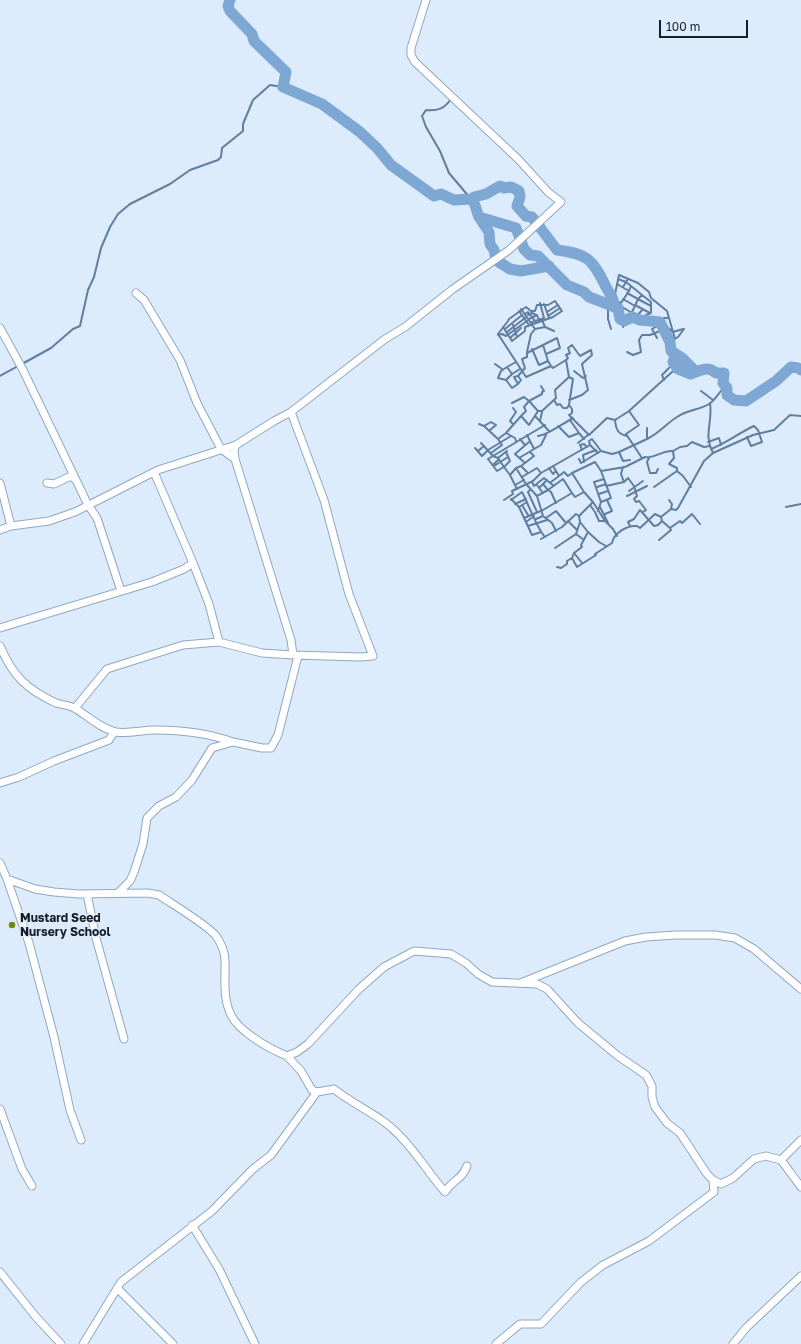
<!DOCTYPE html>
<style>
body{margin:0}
#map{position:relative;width:801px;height:1344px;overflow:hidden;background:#ddecfd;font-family:"Golos Text",sans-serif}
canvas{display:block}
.scale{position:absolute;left:659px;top:20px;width:89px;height:18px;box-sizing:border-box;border:2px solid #161e28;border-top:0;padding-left:5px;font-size:12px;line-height:14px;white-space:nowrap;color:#161e28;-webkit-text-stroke:3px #ddecfd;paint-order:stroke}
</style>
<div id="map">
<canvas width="801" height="1344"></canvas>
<div class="scale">100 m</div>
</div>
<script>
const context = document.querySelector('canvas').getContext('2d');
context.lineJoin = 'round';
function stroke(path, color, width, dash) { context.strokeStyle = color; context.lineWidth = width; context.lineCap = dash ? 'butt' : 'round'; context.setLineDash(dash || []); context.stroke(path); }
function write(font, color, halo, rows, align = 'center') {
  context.font = font + ' "Golos Text",sans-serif'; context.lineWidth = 3; context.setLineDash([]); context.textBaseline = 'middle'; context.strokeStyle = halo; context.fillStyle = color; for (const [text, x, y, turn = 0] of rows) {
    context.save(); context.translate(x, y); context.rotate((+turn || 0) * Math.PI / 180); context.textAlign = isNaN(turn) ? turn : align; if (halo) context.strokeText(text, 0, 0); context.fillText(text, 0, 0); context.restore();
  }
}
const stream = new Path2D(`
 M451,99C444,109 438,111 426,110L422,116L426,127L440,151L449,173L471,199
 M618,279L626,282L623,287
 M628,279L626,282L631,286L629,291
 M617,284L629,291L621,303
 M631,286L642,295L638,299L651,306
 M627,293L638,299L635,306
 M642,295L651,302V313L646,315L644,318
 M623,299L635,306L632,312
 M540,303L544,318
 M544,304L549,318
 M608,305V319L611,329
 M619,305L637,316L636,319
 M635,305L650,313
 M618,308L621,303L614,299L619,275L638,283L649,292L651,298L667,311L673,332
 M521,309L535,329L545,327L554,331
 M643,309L637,316L644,318L643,321
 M519,311L529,325
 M547,312L558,305
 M525,314L528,312L535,321
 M528,315L532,313L536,315
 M548,316L560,308
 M529,319L537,315L539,320
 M542,320L545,327
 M532,322L544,318
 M660,322L664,318H668
 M513,325L517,337
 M666,326L673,332
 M503,327L512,341L525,331V327L553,317L562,311L555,301L548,305H537L535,311H531L526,307L509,319L508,321L498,334L526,377L551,366L553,368L566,360
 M623,327L624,321
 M505,329L522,315
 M507,332L525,318
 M498,335L502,334L506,336L527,321
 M510,338L521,328
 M657,338L652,329L661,324
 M675,339L673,332L683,329
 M670,342L678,337L684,329
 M543,345L548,361
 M532,349L539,365L548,361L551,366
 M527,352L531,334L535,329
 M627,352L633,355L641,352L639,340L642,335H650L665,329
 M22,364L51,348L73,329L80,326L88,290L94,277L101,248L110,227L118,214L130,204L170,184L190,170L218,160L221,157L222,148L243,131V124L253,100L270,85L283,87
 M495,364L502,369
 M507,367L501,371L498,378L506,380L512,374L520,369
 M574,371L583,378L586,376
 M512,374L507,367L516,362
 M0,376L18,366
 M518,376L521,380L518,384L514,377L518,376L525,368L522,359L527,357V353L557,338L560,348L546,354
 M506,380L512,388L518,384
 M664,380L662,375L674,363
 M701,391L713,400
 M554,400L557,405L560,404L563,408H567L569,405L572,409V413L569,415L589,435L607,418L615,420
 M512,403L524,397L529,401L524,407L526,411L521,416L529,425L538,411H542L556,398L555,390L569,377
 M710,403C713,423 703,434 713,453L753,435L774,430L790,415L801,416
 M569,405L573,379L569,377L566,360L568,358L566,355L570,353L568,348L572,345L580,356L591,350L592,355L582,364L588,390L582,395L569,400
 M513,408L516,412L510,421L513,424
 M538,411L529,401L542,394V392L544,391L541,386
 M629,411L672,372L678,369
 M535,416L549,431
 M570,420L579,433
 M615,420L629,411L639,425L626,434L642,458
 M615,420C616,430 618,434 627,436
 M540,421L542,412
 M479,424L484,426L498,439
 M484,426L491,422L496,425L490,430
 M558,426L569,437L579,433L584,439
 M506,433L521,416
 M527,435L534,449
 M538,436C548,435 562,424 573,418
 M520,439L525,445
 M647,439C659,433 666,424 677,417C687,410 699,410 709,404C716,400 719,391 726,386
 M708,442L719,438L721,445
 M481,443L493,456L488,459L497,471L504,467L510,475
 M578,443L588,435
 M475,448L482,456L488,450L511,436
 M711,449C726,443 739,433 754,426L758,430L762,442L751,446L747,437
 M582,450L580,445L584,444L587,447
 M478,451L484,446
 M491,453L502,445L498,439L506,433L515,438L516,441
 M598,453L590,445L589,441L592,439L601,451
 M493,456L545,425
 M493,456L498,458L504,467L510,461L506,452
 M498,458L507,451
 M519,458L541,445L546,435
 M649,458L647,462L650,473H656L658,469
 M579,459L581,463L601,451L612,454L619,452
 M630,460L623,461L619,452L647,439V428
 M584,462L583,455L596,450
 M525,463L515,454L529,442
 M493,465L499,459
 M494,466L508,457
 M521,466L534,456L530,452
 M553,466L559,476L564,472L568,476L572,473
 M516,468L526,484L537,496L543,516L552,523L556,531
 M549,468L553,474L556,471
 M601,471L625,467L645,457C653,459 663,450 673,451L680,447L687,446L692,442L704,447L710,446
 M677,471L683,476L691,487
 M522,477L537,468L541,473
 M532,482L534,486L544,478L554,486
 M551,482L559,476
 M624,482L628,478L634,486L637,496L634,499L636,502L639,501L646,510L643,512
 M543,484L548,490L563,479L572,493
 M515,485L524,480
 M537,485L543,493
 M606,486L624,482L621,474L623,467
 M597,487L606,484
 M654,487L677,471V468L669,464L674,458L673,451
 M539,488L547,480
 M517,489L510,475L516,468L521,466L527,472
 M530,490L528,492L537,512
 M629,491L643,481
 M584,492L572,473L595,462L601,471L611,498L601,502L598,511
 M599,494L608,491
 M537,496L548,490L551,492L556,503
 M627,496L647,486
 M511,499L519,507L532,535L541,532
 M504,500L513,494L512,491L533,481L541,473L590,445
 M511,500L522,492C529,505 536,527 545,537
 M669,500L672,504L671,509
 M601,502L594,482L604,479
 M515,504L526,499
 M522,505L528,515
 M590,505L595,512
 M519,507L527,502
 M600,507L608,523
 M786,507L801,504
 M595,512L599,521H605L613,529L617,536
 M605,514L612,511L607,500
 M579,516L593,502L605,521
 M524,518L543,510L572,493L575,497L584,492L593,502
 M546,518L556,511L566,523
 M536,519L543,516
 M568,521L577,530
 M662,521L670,528
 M526,522L534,516
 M528,526L547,520
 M630,526L628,522L634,519L640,510L654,526L658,525L662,521L661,517
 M576,534L584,540
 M541,539L562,527L576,514L579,516L580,522
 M659,540L671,530L670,528L680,521L682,523L692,514L700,524
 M555,548L576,534L580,522L588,532
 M574,553L582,563
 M572,558L574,553L582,547L581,545L588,532L599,542L606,546
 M557,567L561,568L567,564V561L572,558L577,567L596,555L595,554L612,543C614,533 627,525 637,526L640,528L655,514L661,517L671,509L676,510L678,508L704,461L713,453`);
const river = new Path2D(`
 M230,0L228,6L230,11L252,34L254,41L286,72L283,87L322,104L360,132L377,148L391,165L434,196L441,194L454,200L471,199C476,203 476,211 479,217L516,228L524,249L530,255L538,256L567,285L584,292L589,297L618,308L620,319L624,321L632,317L640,320L660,322L670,342L671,351L682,358L696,372C704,369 709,367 716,373H724L723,383L727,388V395L734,400L746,401L776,381L791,367L798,368L801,370
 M474,197L486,194L500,186L504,188L511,187L519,191L520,197L517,206L526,216L532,217L557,250C587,254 592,258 606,287C610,294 614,298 614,307
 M479,217L489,232L490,244L494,250L496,259L499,262L510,269L521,271L549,266
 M676,355L673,362L678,369L691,374L696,372`);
const street = new Path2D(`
 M136,293L144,300L180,360L197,403L221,449L235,459L291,640L293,655L360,657L373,656L349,594L324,500L291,412
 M0,328L23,370L76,480
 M235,459L234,450L236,445L274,421L291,412L385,339L405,327L453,289L509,250L561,202L548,192L518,159L415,62L411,55V48L426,0
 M154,472L193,563
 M0,483L11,526L49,521L75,512L158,470L236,445
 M47,483L54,484L71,476L76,480L88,505L97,518L121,591
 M0,530L11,526
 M0,628L152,582L184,569L193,563L209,604L219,642
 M0,646C13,676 26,689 56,703C62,705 70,705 76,709C88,716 101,729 116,732C129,734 142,730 155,730C182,730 208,733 233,742
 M75,708L107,669L183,645L219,642L262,653L293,655
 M0,783L19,777L54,761L109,740L114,732
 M0,863L7,879L35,889L54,892L79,894L148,893L159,895C172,904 209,926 216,936C229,954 224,966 225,986C225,995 227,1007 231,1015C239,1032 270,1049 287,1056L297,1052L308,1044L359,989L384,967L414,951L451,954L466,963L478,974L492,982L537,984L547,989L578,1023L618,1056L646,1075L652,1086V1097L655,1107L667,1123L680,1133L707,1174L713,1180L721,1184L733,1178L754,1159L766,1156L781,1160L801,1187
 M7,879L29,943L54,1037L70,1110L81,1140
 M118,893L130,881L134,872L143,844L147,818L159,806L176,797L192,780L212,748L233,742L262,748H271L278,735L298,656
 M87,894L96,938L124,1039
 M523,982L625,941L646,937L676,935H715L735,938L754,949L801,989
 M287,1056L301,1071L312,1090L317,1092L334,1089C355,1106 382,1116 400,1136C417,1153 429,1174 445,1192C453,1179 461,1181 467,1166
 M0,1109L22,1169L32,1186
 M781,1160L801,1140
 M192,1225L219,1269L255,1344
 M0,1272L36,1317L61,1344
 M117,1288L173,1344
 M83,1344L121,1282L212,1211L253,1169L271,1155L317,1092
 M496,1344L520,1324H541L581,1282L603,1265L649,1241L714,1192L713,1180
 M733,1344L746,1328L801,1276`);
const markers = [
 [12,925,4,"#738b00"]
];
const poiNames = [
 ["Mustard Seed",20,918],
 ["Nursery School",20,932]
];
stroke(stream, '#607ea0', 2);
stroke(river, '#7fa7d4', 11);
stroke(street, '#90a7c1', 9);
stroke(street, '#fff', 7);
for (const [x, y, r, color] of markers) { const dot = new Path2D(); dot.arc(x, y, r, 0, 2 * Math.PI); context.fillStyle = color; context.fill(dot); stroke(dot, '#ddecfd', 1.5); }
write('bold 12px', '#161e28', '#ddecfd', poiNames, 'left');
</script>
